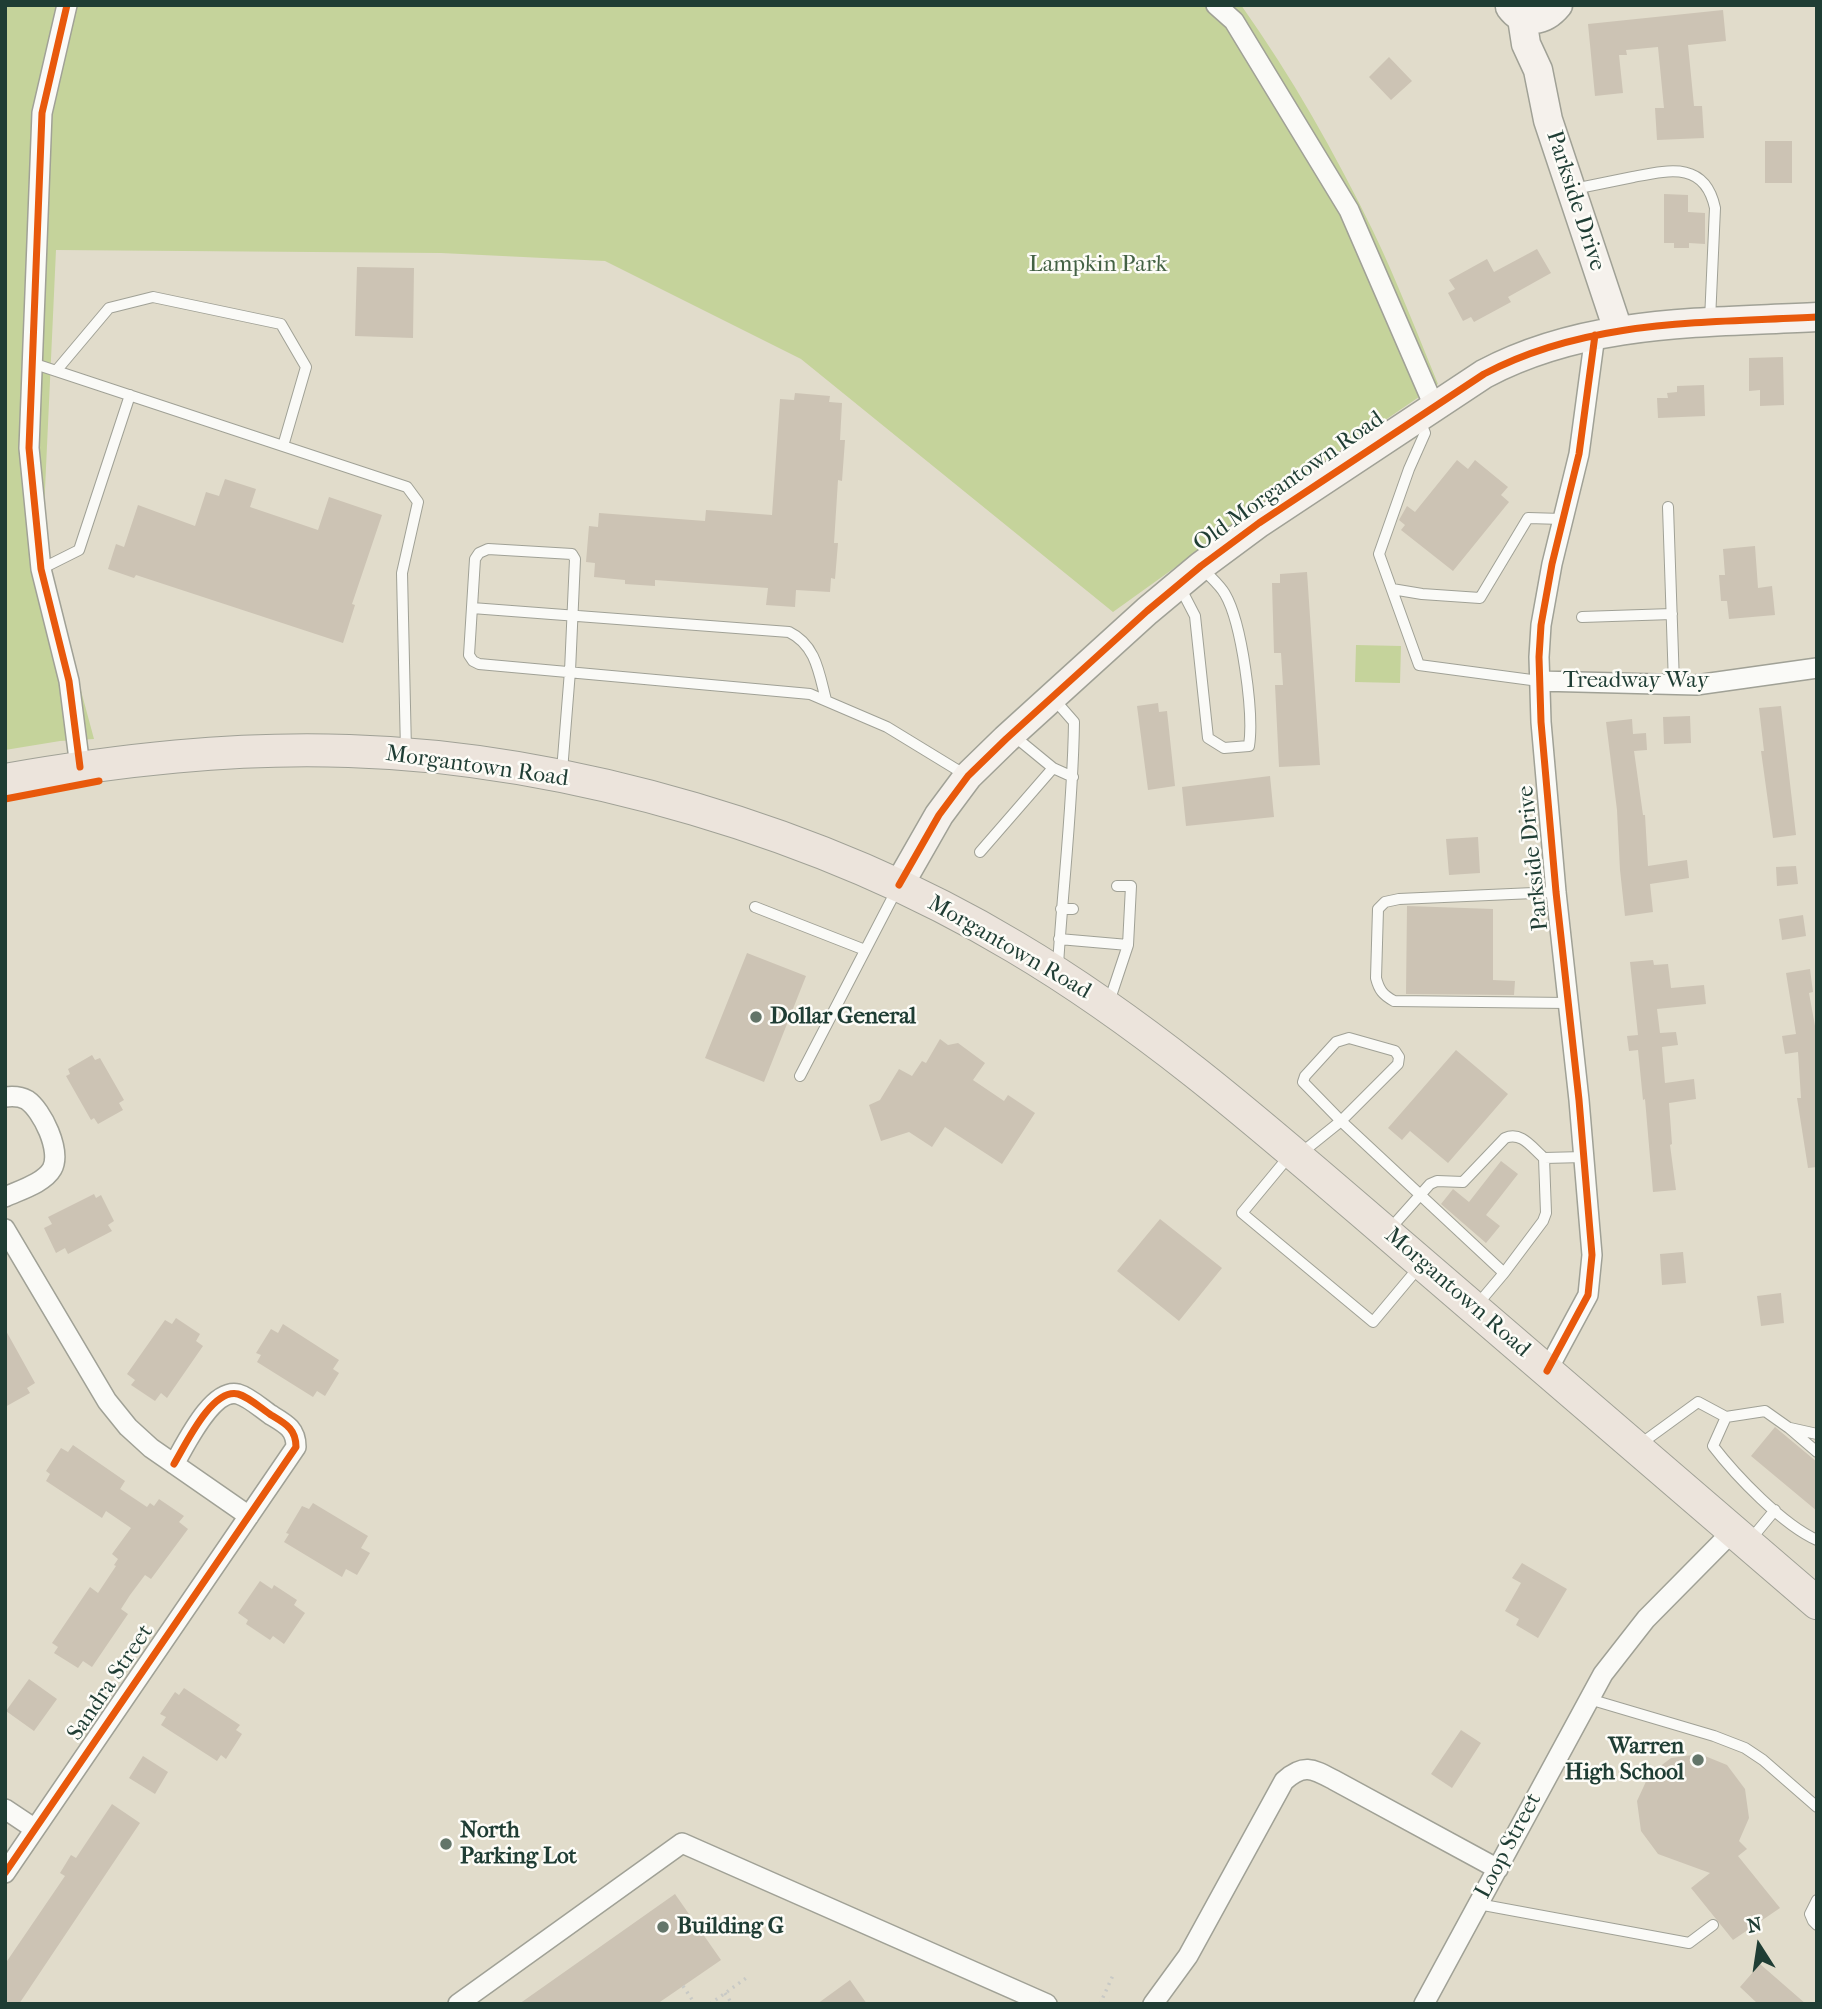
<!DOCTYPE html>
<style>
body{margin:0}
#map{position:relative;width:1822px;height:2009px;overflow:hidden;background:#e1dccb;font-family:"IM FELL French Canon",serif}
canvas{display:block}
.frame{position:absolute;inset:0;border:7px solid #1f3d34;pointer-events:none}
.north{position:absolute;left:1724px;top:1911px;width:70px;height:70px;-webkit-text-stroke:5px #fdfcf7;paint-order:stroke;rotate:348deg;font-size:19px;font-weight:700;line-height:28px;text-align:center;color:#1f3d34}
.north::after{content:'';display:block;margin:auto;width:24px;height:32px;background:#1f3d34;clip-path:polygon(50% 0,100% 100%,50% 72%,0 100%)}
</style>
<div id="map">
<canvas width="1822" height="2009"></canvas>
<div class="frame"></div>
<div class="north">N</div>
</div>
<script>
const context = document.querySelector('canvas').getContext('2d');
context.lineJoin = 'round';
function fillPath(path, color) { context.fillStyle = color; context.fill(path, 'evenodd'); }
function stroke(path, color, width, dash) { context.strokeStyle = color; context.lineWidth = width; context.lineCap = dash ? 'butt' : 'round'; context.setLineDash(dash || []); context.stroke(path); }
function write(font, color, halo, rows, align = 'center') {
  context.font = font + ' "IM FELL French Canon",serif'; context.lineWidth = 5; context.setLineDash([]); context.textBaseline = 'middle'; context.strokeStyle = halo; context.fillStyle = color; for (const [text, x, y, turn = 0] of rows) {
    context.save(); context.translate(x, y); context.rotate((+turn || 0) * Math.PI / 180); context.textAlign = isNaN(turn) ? turn : align; if (halo) context.strokeText(text, 0, 0); context.fillText(text, 0, 0); context.restore();
  }
}
const green = new Path2D(`
 M5,5H1241C1292,77 1335,153 1373,231C1397,281 1417,333 1438,384L1290,485L1113,612L801,359L605,261L441,253L56,250L43,533L59,609L94,739L60,741L5,750Z
 M1356,645L1401,646L1400,683L1355,682Z`);
const building = new Path2D(`
 M1723,10L1726,41L1688,45L1694,106H1702L1704,138L1657,140L1655,108H1664L1658,47L1626,50L1627,55H1619L1623,93L1595,96L1588,24Z
 M1389,57L1412,81L1391,100L1369,77Z
 M1765,141H1792V183H1765Z
 M1664,194L1688,195V212L1705,213V244L1689,243V248H1674V243H1664Z
 M1537,249L1551,273L1508,297L1511,302L1474,322L1471,317L1463,321L1448,293L1455,289L1449,280L1487,259L1494,272Z
 M357,267L414,268L413,338L355,336Z
 M1783,357L1784,405L1760,406V390L1749,391V358Z
 M1704,385L1705,416L1658,418L1657,398H1668L1667,393L1677,392V386Z
 M795,393L830,396L829,402L842,403L840,440H845L842,481L838,480L834,543H838L835,579L831,578L830,592L796,590L795,607L766,605L768,588L655,580V586L625,584V580L594,577L595,563L586,562L589,526L598,527L599,513L705,521L706,510L772,515L780,399L794,400Z
 M1457,460L1468,469L1475,460L1508,487L1501,495L1509,502L1453,571L1401,530L1405,525L1399,520L1407,506L1415,512Z
 M225,479L256,489L250,507L318,530L329,497L382,515L352,604L355,605L343,643L136,575L134,578L108,569L116,544L124,547L138,505L195,526L206,492L219,496Z
 M1755,546L1758,588L1772,586L1775,615L1729,619L1727,601H1721L1719,575H1725L1723,549Z
 M1307,572L1320,765L1279,767L1275,685H1283L1281,653H1274L1272,583H1280V574Z
 M1158,703L1159,712L1167,711L1175,786L1148,790L1137,706Z
 M1781,706L1796,835L1773,838L1761,751H1764L1759,708Z
 M1690,716L1691,743L1664,744L1663,717Z
 M1632,719L1633,734L1646,733L1647,750L1634,751L1643,815H1645L1648,866L1687,860L1689,878L1650,884L1653,912L1625,916L1620,870L1617,810L1606,722Z
 M1270,776L1274,817L1186,826L1182,787Z
 M1478,837L1480,873L1449,875L1446,839Z
 M1796,866L1798,884L1777,886L1776,867Z
 M1407,906L1493,909V980L1515,981L1514,995L1406,994Z
 M1803,915L1806,936L1782,940L1779,919Z
 M747,953L806,976L764,1082L705,1058Z
 M1653,960L1654,965L1668,964L1671,988L1704,985L1706,1004L1657,1009L1660,1033L1676,1032L1678,1045L1662,1047L1665,1083L1694,1079L1696,1099L1669,1103L1672,1144L1670,1145L1676,1190L1653,1192L1645,1099L1643,1100L1638,1050L1629,1051L1627,1036L1638,1035L1630,962Z
 M1810,969L1813,992L1809,993L1817,1037V1167L1808,1168L1797,1098H1801L1798,1052L1785,1054L1782,1036L1796,1034L1786,973Z
 M940,1039L948,1045L958,1043L985,1063L973,1080L1004,1101L1008,1095L1035,1113L1002,1164L945,1127L932,1147L909,1132L881,1141L869,1105L880,1100L899,1069L912,1076L922,1061L926,1063Z
 M1456,1050L1508,1094L1448,1163L1410,1131L1402,1140L1388,1128Z
 M92,1055L95,1060L100,1058L124,1100L119,1103L123,1110L98,1124L94,1118L91,1120L66,1076L70,1074L68,1069Z
 M1501,1161L1518,1174L1486,1215L1500,1226L1486,1243L1441,1204L1453,1189L1469,1202Z
 M94,1194L96,1198L101,1195L114,1221L108,1225L112,1231L68,1254L65,1248L56,1253L44,1228L52,1224L48,1217Z
 M1160,1219L1222,1268L1179,1321L1117,1271Z
 M1683,1252L1686,1283L1662,1285L1660,1254Z
 M1781,1293L1784,1323L1761,1326L1757,1296Z
 M176,1318L200,1334L196,1341L203,1346L167,1398L161,1393L155,1401L131,1385L135,1380L127,1374L165,1320L172,1324Z
 M283,1324L339,1360L333,1369L339,1373L325,1396L317,1391L313,1397L257,1362L261,1355L256,1353L271,1329L278,1333Z
 M5,1329L35,1383L27,1388L30,1393L5,1407Z
 M1775,1427L1817,1462V1511L1751,1456Z
 M73,1445L125,1481L120,1489L147,1507L150,1503L154,1506L159,1499L184,1516L179,1522L188,1529L151,1579L145,1575L130,1595L121,1609L128,1614L92,1667L83,1661L78,1668L54,1653L58,1647L52,1643L90,1587L98,1593L116,1566L114,1565L118,1559L112,1554L131,1528L106,1511L102,1518L46,1481L50,1474L46,1471L61,1448L68,1452Z
 M313,1503L368,1536L361,1548L370,1553L357,1575L346,1569L342,1577L284,1542L289,1534L286,1533L302,1506L309,1509Z
 M1522,1563L1567,1589L1538,1638L1516,1625L1519,1619L1505,1611L1521,1583L1512,1578Z
 M260,1581L272,1589L274,1585L297,1600L294,1605L305,1613L284,1644L273,1636L270,1640L246,1624L248,1620L238,1613Z
 M29,1679L57,1699L34,1731L6,1711Z
 M184,1688L240,1725L236,1730L242,1734L226,1759L221,1755L217,1761L161,1725L166,1717L160,1714L175,1692L179,1695Z
 M1461,1730L1481,1743L1452,1788L1431,1774Z
 M1700,1754L1727,1765L1745,1789L1749,1818L1739,1841L1747,1849L1738,1856L1780,1908L1733,1940L1691,1888L1710,1873L1658,1854L1641,1831L1637,1801L1649,1775L1671,1758Z
 M143,1756L168,1772L155,1794L129,1778Z
 M112,1804L140,1823L19,2004H5V1964L65,1876L60,1873L71,1855L76,1858Z
 M675,1894L721,1960L657,2004H519Z
 M1760,1964L1806,2004H1758L1740,1987Z
 M850,1980L867,2004H817Z`);
const path = new Path2D(`
 M683,1986L695,2004
 M725,1993L732,2004
 M710,2004L749,1976
 M1100,2004L1114,1973`);
const lane = new Path2D(`
 M1574,189C1593,185 1613,181 1633,177C1669,170 1705,161 1715,208L1710,320
 M32,363L407,487L418,502L402,573L406,751
 M56,371L109,308L153,297L281,324L306,367L283,446
 M1419,418L1425,433L1409,469L1379,554L1419,665L1539,681
 M1668,507L1674,684
 M41,569L79,550L130,395
 M1180,587L1195,616L1208,738L1224,748L1249,746C1254,714 1242,623 1225,594C1220,585 1210,577 1203,569
 M1392,589L1422,594L1480,598L1528,518L1562,519
 M472,608L789,632C816,645 819,673 826,700
 M1582,617L1672,614
 M1053,698L1074,722C1073,804 1063,884 1058,965
 M1014,736L1053,768
 M562,771L570,671L575,559L572,554L488,549L479,553L475,559L469,655L473,661L479,664L810,694L887,727L964,774
 M980,852L1053,768L1073,777
 M1556,892L1399,899L1385,902L1378,909L1376,978C1379,990 1383,995 1394,1001L1568,1003
 M755,907L865,950
 M1061,909H1073
 M1059,939L1128,945
 M1109,1002L1128,945L1131,886H1117
 M1349,1038L1395,1051L1399,1057L1398,1064L1341,1121L1303,1082L1305,1076L1336,1042Z
 M800,1076L897,889
 M1300,1154L1341,1121L1504,1273L1477,1305
 M1290,1155L1242,1213L1373,1322L1419,1267
 M1544,1158L1584,1157
 M1389,1230L1430,1184L1437,1181L1463,1182L1505,1138C1522,1131 1532,1148 1544,1158L1546,1213L1543,1221L1504,1273
 M1726,1417L1713,1446C1736,1476 1783,1525 1817,1540
 M1790,1428L1817,1434
 M1639,1445L1698,1402L1726,1417L1765,1411L1789,1428L1817,1452
 M1751,1539L1775,1510
 M1589,1699L1714,1736L1745,1748L1763,1760L1817,1807
 M1817,1900L1810,1914L1813,1921L1817,1925
 M1478,1904L1689,1943L1713,1925`);
const street = new Path2D(`
 M67,5L42,113L29,448L41,569L69,681L80,767
 M1216,5L1234,21L1349,210L1434,406
 M1539,681L1696,685L1817,668
 M5,1097C13,1096 20,1096 27,1100C42,1110 62,1151 52,1169C44,1183 20,1190 5,1197
 M5,1229L107,1401L128,1427L151,1448L249,1516
 M1547,1371L1588,1295L1592,1255L1579,1100L1556,892L1541,722L1539,657L1541,625L1552,564L1579,454L1595,335
 M5,1809L35,1829
 M5,1873L296,1447C296,1429 286,1424 271,1415C262,1409 249,1397 238,1394C212,1388 186,1444 174,1464
 M458,2004L682,1843L1047,2004
 M1153,2004L1188,1956L1284,1781C1304,1763 1313,1769 1334,1780L1498,1869
 M1424,2004L1603,1674L1646,1619L1733,1531`);
const secondary = new Path2D(`
 M1510,7C1524,26 1545,21 1558,5
 M1522,18L1526,44L1538,70L1548,120L1618,330
 M899,885L939,815L968,776L1006,739L1147,611L1201,566L1259,523L1484,374C1588,319 1704,323 1817,317`);
const primary = new Path2D(`
 M5,780C119,760 233,747 349,751C571,758 825,833 1015,947C1157,1031 1279,1141 1404,1248C1541,1367 1679,1485 1817,1603`);
const cycleway = new Path2D(`
 M67,5L42,113L29,448L41,569L69,681L80,767
 M5,799L99,781
 M899,885L939,815L968,776L1006,739L1147,611L1201,566L1259,523L1484,374C1588,319 1704,323 1817,317
 M1547,1371L1588,1295L1592,1255L1579,1100L1556,892L1541,722L1539,657L1541,625L1552,564L1579,454L1595,335
 M5,1873L296,1447C296,1429 286,1424 271,1415C262,1409 249,1397 238,1394C212,1388 186,1444 174,1464`);
const markers = [
 [756,1017,7,"#637569"],
 [1698,1760,7,"#637569"],
 [446,1844,7,"#637569"],
 [663,1927,7,"#637569"]
];
const streetNames = [
 ["Parkside Drive",1575,201,72],
 ["Old Morgantown Road",1289,482,-35],
 ["Treadway Way",1636,681],
 ["Morgantown Road",477,767,8],
 ["Parkside Drive",1534,858,-96],
 ["Morgantown Road",1009,948,30],
 ["Morgantown Road",1457,1293,41],
 ["Sandra Street",111,1683,-56],
 ["Loop Street",1509,1846,-62]
];
const parkNames = [
 ["Lampkin Park",1098,265]
];
const poiNames = [
 ["Dollar General",770,1017],
 ["Warren",1684,1747,"right"],
 ["High School",1684,1773,"right"],
 ["North",460,1831],
 ["Parking Lot",460,1857],
 ["Building G",677,1927]
];
fillPath(green, '#c5d39b');
fillPath(building, '#ccc3b4');
stroke(lane, '#a0a196', 12);
stroke(street, '#a0a196', 22);
stroke(secondary, '#a0a196', 31);
stroke(primary, '#a0a196', 34);
stroke(path, '#c8c9c5', 3.5, [2, 5]);
stroke(lane, '#fafaf7', 10);
stroke(street, '#fafaf7', 19);
stroke(secondary, '#f5f1ec', 28);
stroke(primary, '#ece4dc', 32);
stroke(cycleway, '#e8590c', 7);
for (const [x, y, r, color] of markers) { const dot = new Path2D(); dot.arc(x, y, r, 0, 2 * Math.PI); context.fillStyle = color; context.fill(dot); stroke(dot, '#fdfcf7', 2.5); }
write('23px', '#1f3d34', '#fdfcf7', streetNames);
write('23px', '#436144', '#fdfcf7', parkNames);
write('bold 23px', '#1f3d34', '#fdfcf7', poiNames, 'left');
</script>
